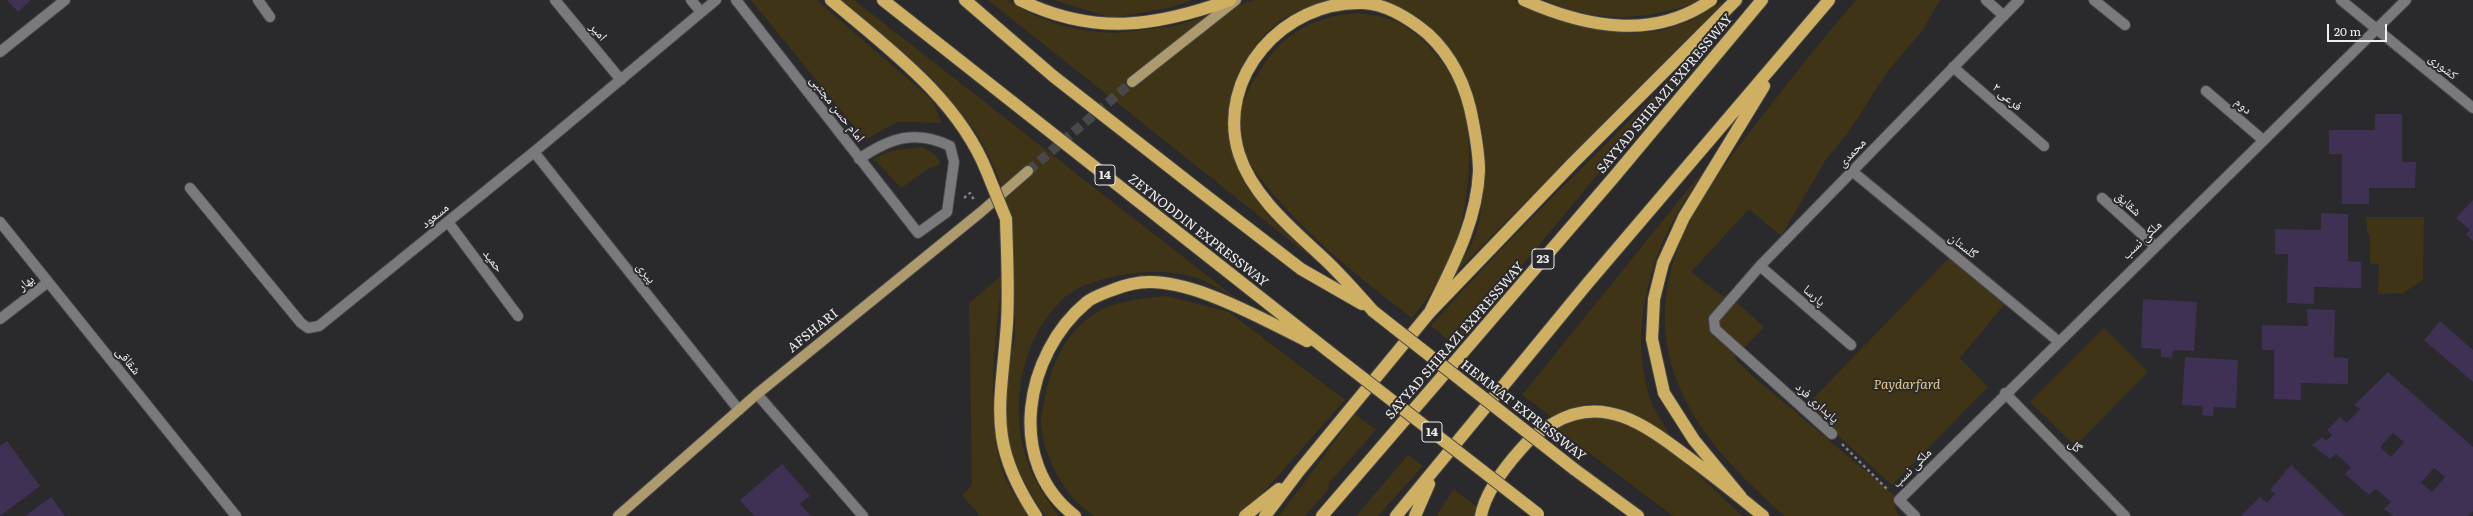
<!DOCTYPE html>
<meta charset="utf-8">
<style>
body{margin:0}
#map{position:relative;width:2473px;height:516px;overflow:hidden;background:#2a292b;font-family:Literata,serif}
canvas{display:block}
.scale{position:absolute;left:2327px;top:24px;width:60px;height:18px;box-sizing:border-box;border:2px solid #efeef0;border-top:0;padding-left:5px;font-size:12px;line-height:14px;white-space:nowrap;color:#efeef0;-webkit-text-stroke:3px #2a292b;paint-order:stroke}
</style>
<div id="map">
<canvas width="2473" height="516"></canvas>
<div class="scale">20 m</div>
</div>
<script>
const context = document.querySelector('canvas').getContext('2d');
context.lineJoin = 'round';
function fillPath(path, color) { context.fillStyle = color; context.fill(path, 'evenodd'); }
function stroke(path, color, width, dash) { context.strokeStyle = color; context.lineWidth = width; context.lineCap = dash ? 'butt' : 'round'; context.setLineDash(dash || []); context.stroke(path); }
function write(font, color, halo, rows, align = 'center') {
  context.font = font + ' Literata,"Noto Naskh Arabic",serif'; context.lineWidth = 4; context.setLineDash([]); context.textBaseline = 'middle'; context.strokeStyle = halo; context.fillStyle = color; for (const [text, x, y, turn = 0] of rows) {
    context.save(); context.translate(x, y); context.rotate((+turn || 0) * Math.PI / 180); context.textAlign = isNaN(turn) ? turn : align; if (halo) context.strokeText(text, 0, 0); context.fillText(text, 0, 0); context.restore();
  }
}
const green = new Path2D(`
 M751,0H817L932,100L942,123L897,122L865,140Z
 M840,0H854L1237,299C1224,292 1211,283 1197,278C1173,270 1146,271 1122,275C1101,279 1074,286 1059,303C1023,340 1012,397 1023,447C1029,473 1043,495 1059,516H1046C1015,475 1000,431 1006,378C1008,363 1014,349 1015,334C1016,310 1013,286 1012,262C1011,249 1011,235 1010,222C1008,196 995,169 984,146C958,96 883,38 840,0Z
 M988,0H1007L1034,15L1063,26L1088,31L1115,33L1175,26L1254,0H1337L1301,10L1281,20L1266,33L1239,71L1234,91L1242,172L1268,215L1312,258Z
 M1053,0H1192L1172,7L1113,18Z
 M1382,0H1513L1559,20L1609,32L1634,33L1660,31L1688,22L1726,0L1457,271C1464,257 1474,242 1478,227C1499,142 1474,30 1382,0Z
 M1545,0H1702C1651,21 1596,24 1545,0Z
 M1856,0H1940L1922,31L1888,71L1847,134L1825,161L1781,236L1749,209L1691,272L1724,297L1727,294L1764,327L1734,358L1755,378L1894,495L1895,509L1899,516H1784C1742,477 1698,437 1677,381C1637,275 1704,190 1766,111C1795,73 1825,36 1856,0Z
 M1355,13C1370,14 1385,16 1399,23C1427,39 1453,70 1462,102C1476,150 1468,223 1446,268C1436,286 1424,303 1412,318C1357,276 1304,234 1261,179C1254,169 1243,159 1241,146C1236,112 1244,95 1262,67C1283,34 1315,16 1355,13Z
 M1707,43L1455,346L1431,326C1518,227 1614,137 1707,43Z
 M921,147L935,154L940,162L938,166L929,168L901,188L874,159L890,151Z
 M1702,172C1694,188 1682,203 1674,219C1644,274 1630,344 1652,404C1658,418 1669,432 1677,446C1653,429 1621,401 1590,404C1577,405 1564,412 1552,417L1522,395Z
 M2366,217H2424L2423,280L2403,293L2378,294L2379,265L2370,263V235L2367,233Z
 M1951,256L2004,305L1960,358L1988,387L1892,485L1806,406Z
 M1002,275C997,332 981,434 1009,486C1015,496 1022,506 1029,516H980L962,495L972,485L969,303Z
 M1167,296L1229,312L1345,400L1260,496L1237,516H1094C1065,497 1045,460 1041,426C1040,420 1042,413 1043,408C1048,373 1061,338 1091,316C1114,300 1140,299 1167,296Z
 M2104,328L2148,372L2075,446L2030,402Z
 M1355,414L1376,430L1329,483L1328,490L1305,516H1279Z
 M1596,417C1603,418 1611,418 1617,419C1652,426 1714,491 1743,516H1673L1557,429L1581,419Z
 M1408,455L1423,466L1378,516H1356Z
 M1454,489L1477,507L1475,516H1436Z`);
const building = new Path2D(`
 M7,0H31L18,12Z
 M2375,114H2402V162H2416L2415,188H2369V204H2342V154H2329V130H2375Z
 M2473,200V241L2466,234L2470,230L2456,218Z
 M2321,213L2348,214V261L2361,262V288L2314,287V304L2287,303L2288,254H2275V229L2321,230Z
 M2143,299L2197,302L2194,351L2173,350L2172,358L2161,357V349L2141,348Z
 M2307,309L2335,310L2334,357L2348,358V384L2301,383V400L2274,399V350H2262V325L2308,326Z
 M2440,321L2473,350V382L2424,340Z
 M2185,357L2238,360L2236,408L2214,407L2213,416L2202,415L2203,406L2182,405Z
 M2388,372L2473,447V511L2468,516H2393L2384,509L2391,502L2376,489L2369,495L2345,474L2351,467L2336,454L2330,459L2312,445L2322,437L2326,441L2332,435L2327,430L2340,417L2347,423L2360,409L2354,405ZM2393,433L2404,442L2391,457L2380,447ZM2434,468L2445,477L2432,492L2421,483Z
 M7,441L40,486L0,516V446Z
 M782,464L810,496L800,504L811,516H754L740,500Z
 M2291,465L2345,516H2241L2260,497L2267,503L2275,494L2270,490Z
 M51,497L65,516H25Z`);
const majorTunnel = new Path2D(`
 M1028,171L1132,82`);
const path = new Path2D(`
 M964,198L970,193L974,200
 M1842,444L1888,490`);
const minor = new Path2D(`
 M258,0L270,17
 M555,0L621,80
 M691,0L701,12
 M736,0L918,233L947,212L954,162L950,146C915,129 890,138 859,159
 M1986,0L2004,16
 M2094,0L2125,25
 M2341,0L2473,108
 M0,52L65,0
 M1953,67L2044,146
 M2206,91L2263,140
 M534,152L739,410
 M1852,171L2058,341
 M190,188L301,323L308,328L319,326L534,152L716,0
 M2102,198L2155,246
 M0,222L236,516
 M448,222L518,316
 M1760,266L1851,345
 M0,319L48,282
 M2005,393L2125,516
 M757,394L863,516
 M1832,434L1715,329L1714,319L1760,266L2019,0
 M1915,516L1899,500L2406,0`);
const major = new Path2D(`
 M1132,82L1236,0
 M618,516L757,394L981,212L1028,171`);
const highway = new Path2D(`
 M831,0C889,49 958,99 987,172
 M883,0L1327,350
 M965,0L1053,76L1200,191L1301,269L1362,304
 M1020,0C1094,36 1155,27 1230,0
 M1524,0C1585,27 1653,41 1711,0
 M1006,219C1007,254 1009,289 1007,323C1001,406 986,441 1036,516
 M1373,311C1356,292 1339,272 1320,255C1290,227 1252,195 1239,154C1215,77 1284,0 1363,3C1387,4 1410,19 1428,34C1454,58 1467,88 1473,122C1476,138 1479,155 1479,171C1477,222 1452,267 1430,312
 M1574,469L1638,516
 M1741,497L1694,440L1664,393L1652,339L1654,299L1663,263L1684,217L1764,86
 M1075,516C1005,463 1024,354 1087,302C1094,296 1122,286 1132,284C1182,272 1262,319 1307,341
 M1245,516L1279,489
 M1265,516L1299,471L1430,312L1572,164L1736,0
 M1322,516L1614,177L1762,0
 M1396,516L1587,284L1829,0
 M1415,516L1429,484
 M1481,516C1485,492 1505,467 1521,449C1530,438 1541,430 1554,423C1606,392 1650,429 1692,460C1716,478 1740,497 1763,516`);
const highwayBridge = new Path2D(`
 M987,172L1006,219
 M1373,311L1574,469
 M1327,350L1538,514`);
const shields = [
 [1105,175,20],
 [1543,259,22],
 [1432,432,20]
];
const shieldNames = [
 ["14",1105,175],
 ["23",1543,259],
 ["14",1432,432]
];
const streetNames = [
 ["امیر",598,32,50],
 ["کشوری",2443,67,39],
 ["SAYYAD SHIRAZI EXPRESSWAY",1665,94,-50],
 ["فرعی ۲",2007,97,41],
 ["دوم",2243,106,41],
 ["امام حسن مجتبی",837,109,52],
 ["محمدی",1852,153,-46],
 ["شقایق",2128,204,42],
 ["مسعود",435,216,-39],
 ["ZEYNODDIN EXPRESSWAY",1198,231,38],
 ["ملکی نسب",2142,240,-44],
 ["گلستان",1963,246,39],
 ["حمید",493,261,53],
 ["پیری",646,273,52],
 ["بهار",26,283,-38],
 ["پارسا",1814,296,41],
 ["AFSHARI",813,331,-39],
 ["SAYYAD SHIRAZI EXPRESSWAY",1455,341,-49],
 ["شقاقی",128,361,51],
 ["پایداری فرد",1817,403,42],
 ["HEMMAT EXPRESSWAY",1523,411,38],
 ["گل",2075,446,46],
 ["ملکی نسب",1912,468,-45]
];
const parkNames = [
 ["Paydarfard",1907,385]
];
fillPath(green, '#403417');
fillPath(building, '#3f3153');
stroke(majorTunnel, '#484749', 10, [10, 5]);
stroke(minor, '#474749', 12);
stroke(major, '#474749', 12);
stroke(highway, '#474749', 14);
stroke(path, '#818082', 2.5, [3, 3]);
stroke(minor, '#7a797c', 10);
stroke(major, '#ad9a6d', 10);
stroke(highway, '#cfb063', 12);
stroke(highwayBridge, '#474749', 14, []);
stroke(highwayBridge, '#cfb063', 12);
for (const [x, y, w] of shields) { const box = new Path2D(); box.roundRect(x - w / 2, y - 10, w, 20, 3); context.fillStyle = '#2a292b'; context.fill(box); stroke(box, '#efeef0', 1); }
write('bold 12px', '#efeef0', null, shieldNames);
write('13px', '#efeef0', '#2a292b', streetNames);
write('italic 13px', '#e3c784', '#2a292b', parkNames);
</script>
